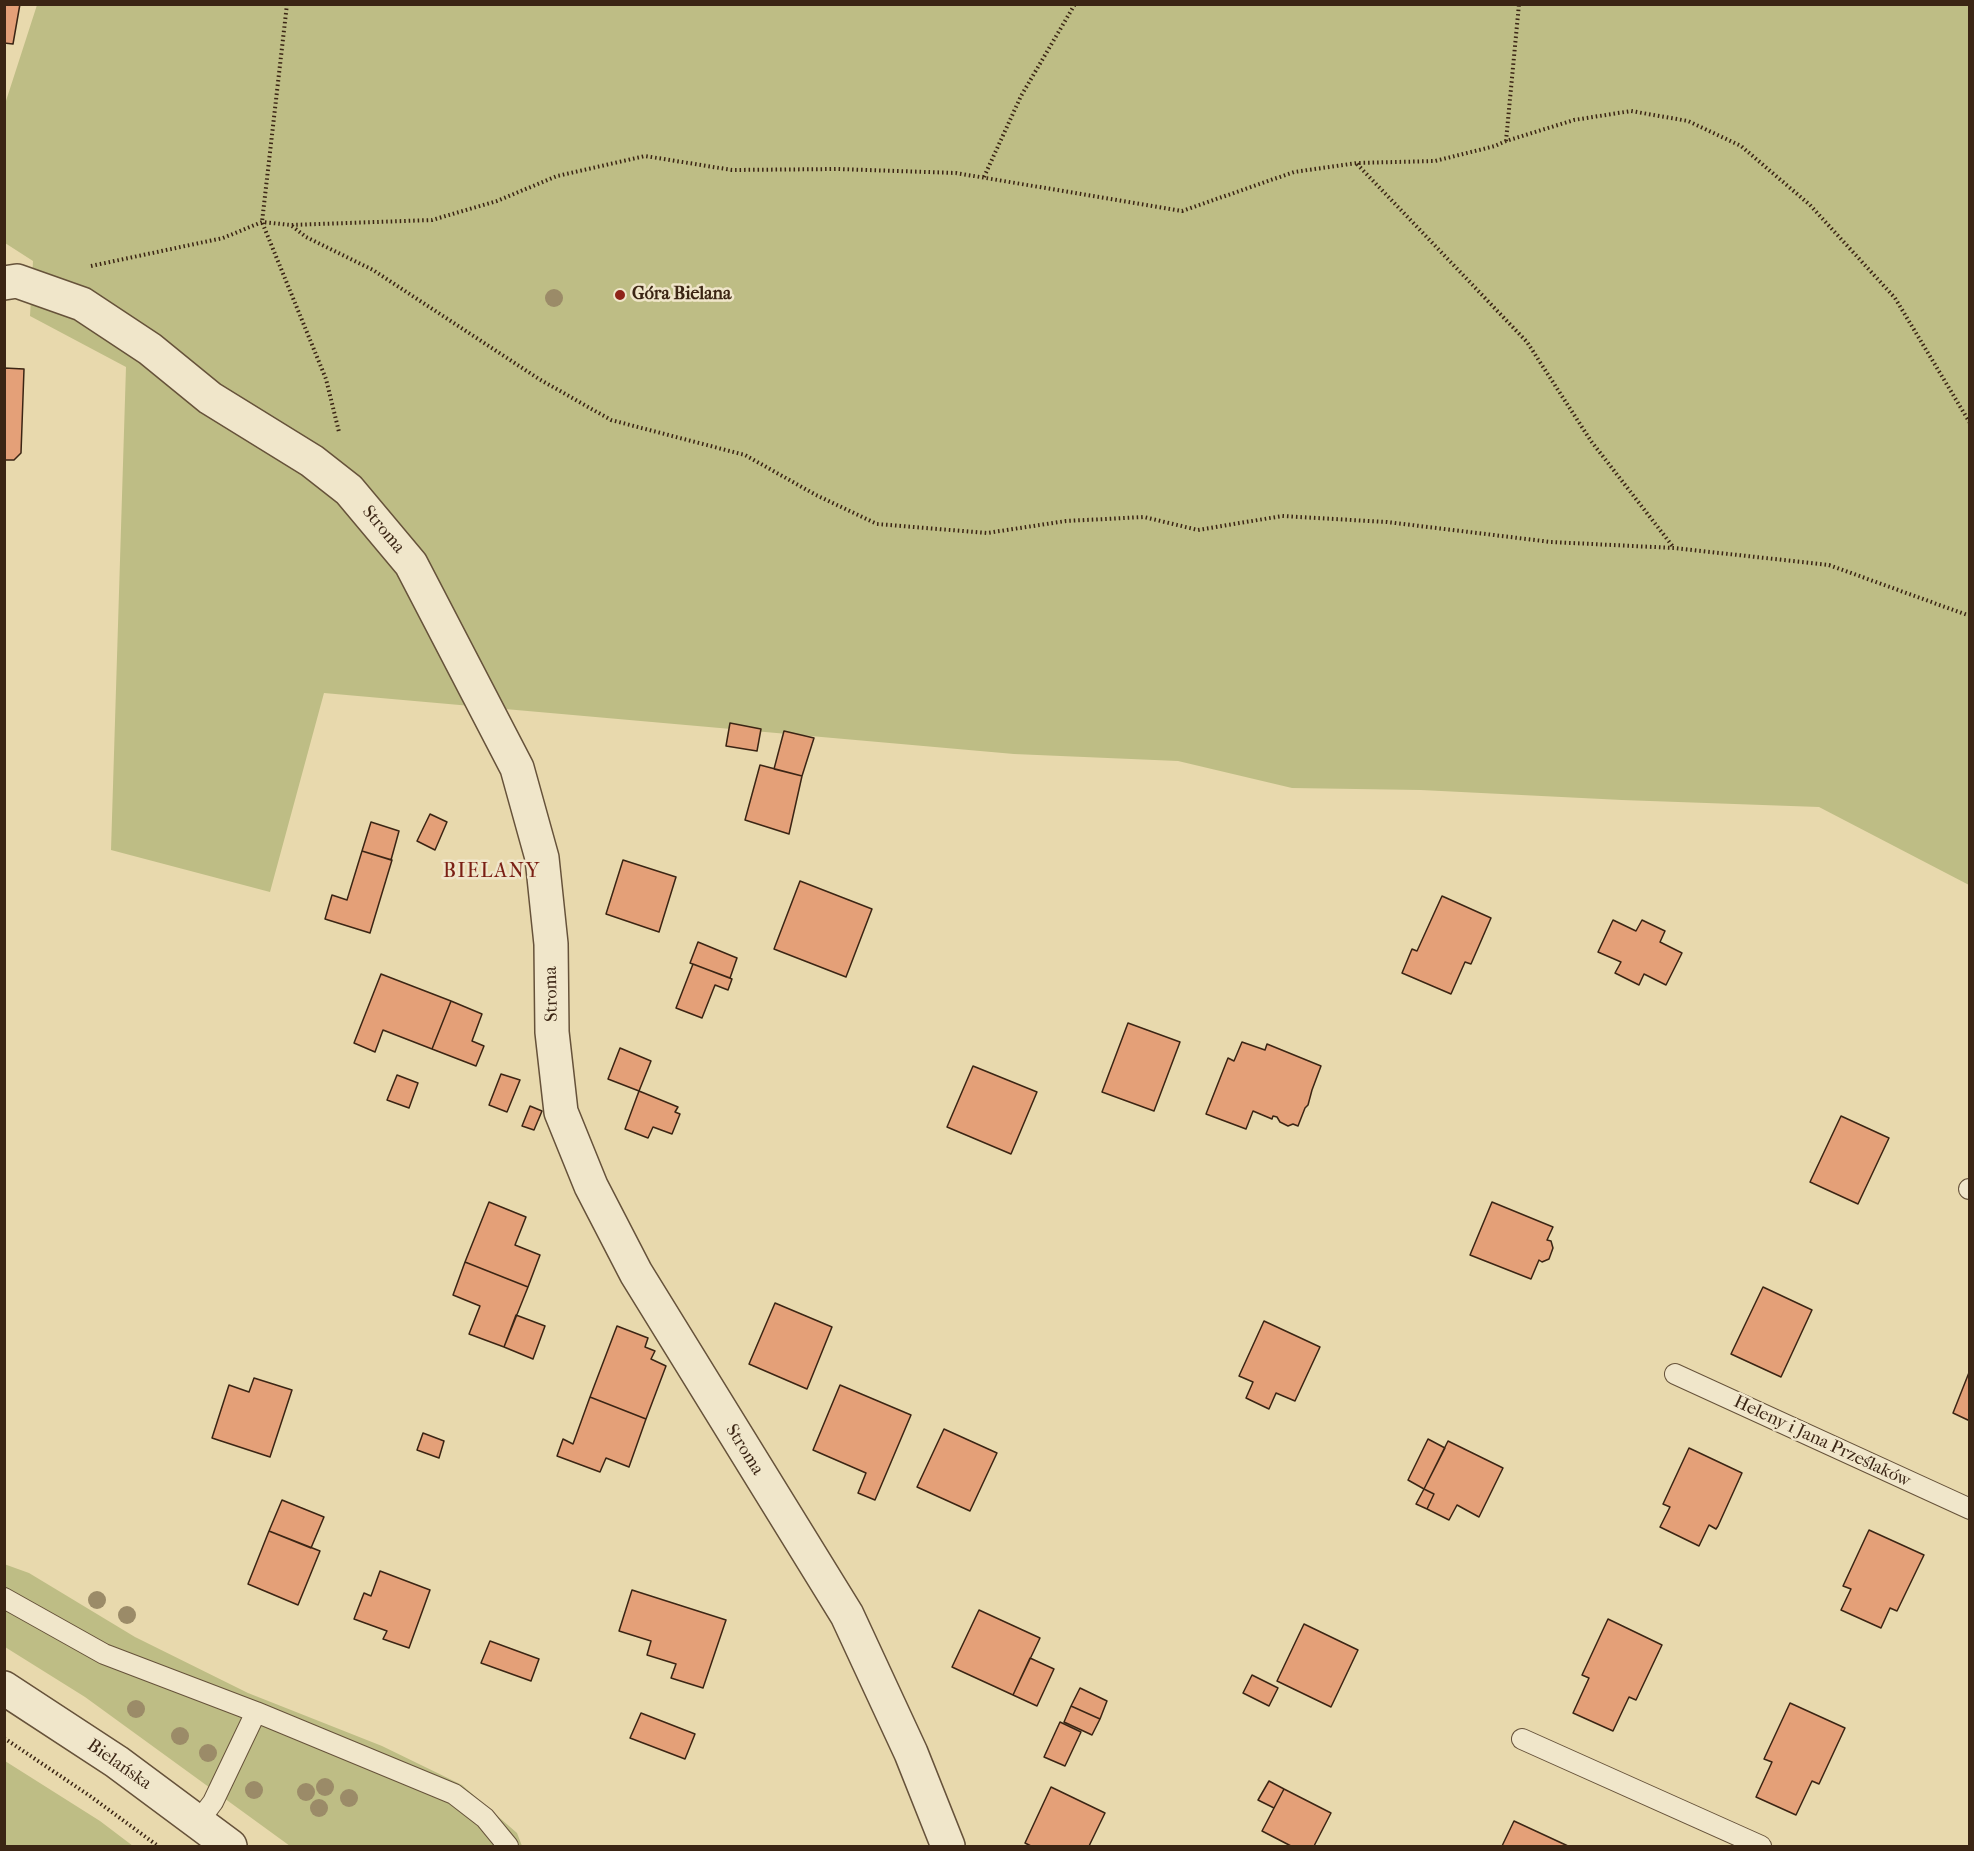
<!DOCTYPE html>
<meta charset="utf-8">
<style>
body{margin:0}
#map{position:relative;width:1974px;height:1851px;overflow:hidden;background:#e8d9ad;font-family:"IM FELL French Canon",serif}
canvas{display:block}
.frame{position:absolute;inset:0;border:6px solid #3b2514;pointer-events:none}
</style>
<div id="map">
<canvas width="1974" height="1851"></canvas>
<div class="frame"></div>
</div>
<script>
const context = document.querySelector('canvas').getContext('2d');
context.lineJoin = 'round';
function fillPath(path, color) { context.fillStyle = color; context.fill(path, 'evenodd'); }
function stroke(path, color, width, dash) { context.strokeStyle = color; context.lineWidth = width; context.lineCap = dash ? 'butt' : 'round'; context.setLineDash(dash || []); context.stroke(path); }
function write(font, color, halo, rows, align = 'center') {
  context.font = font + ' "IM FELL French Canon",serif'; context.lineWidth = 5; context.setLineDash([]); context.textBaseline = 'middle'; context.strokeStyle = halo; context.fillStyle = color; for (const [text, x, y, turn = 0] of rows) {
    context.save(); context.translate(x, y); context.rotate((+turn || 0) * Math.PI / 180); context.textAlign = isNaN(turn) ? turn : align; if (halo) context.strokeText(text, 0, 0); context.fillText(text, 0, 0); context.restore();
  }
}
const green = new Path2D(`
 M37,5H1969V885L1819,807L1622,800L1421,790L1292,788L1178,761L1014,754L324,693L270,892L111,850L126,367L30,316L33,261L5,243V104Z
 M4,1564L29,1573L135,1637L248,1693L382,1746L462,1785L517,1833L522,1846H290L85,1697L5,1647Z
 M5,1761L100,1821L133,1846H5Z`);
const building = new Path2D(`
 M4,4H20L13,44L4,43Z
 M4,368L24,369L21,453L14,460H4Z
 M730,723L761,729L757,751L726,746Z
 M784,731L814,738L802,776L774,769Z
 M760,765L802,776L789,834L745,820Z
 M430,814L447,822L435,850L417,841Z
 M371,822L399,831L391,860L362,851Z
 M362,851L392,860L370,933L325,919L332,895L347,900Z
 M623,860L676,877L659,932L606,914Z
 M800,881L872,909L846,977L774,949Z
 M1442,896L1491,918L1471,964L1465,962L1451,994L1402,973L1412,949L1417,951Z
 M1613,920L1636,931L1642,920L1665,931L1660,942L1682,953L1666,985L1644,974L1639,985L1615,973L1621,962L1598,952Z
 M698,942L737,958L730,978L690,963Z
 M693,964L732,979L728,990L715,985L702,1018L676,1008Z
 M381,974L451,1001L432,1049L383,1030L375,1052L354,1043Z
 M451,1001L482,1014L472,1041L484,1046L476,1066L432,1049Z
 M1128,1023L1180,1042L1154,1111L1102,1092Z
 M1242,1042L1265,1050L1267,1044L1321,1066L1312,1090L1308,1105L1305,1108L1298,1126L1293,1124L1288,1126L1280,1122L1277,1117L1273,1116L1272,1119L1253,1111L1246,1129L1206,1114L1228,1058L1234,1061Z
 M620,1048L651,1061L639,1091L608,1079Z
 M973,1066L1037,1092L1011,1154L947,1127Z
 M501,1074L520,1080L507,1112L489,1105Z
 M397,1075L418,1083L409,1108L387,1100Z
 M639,1091L678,1107L675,1112L680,1114L672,1134L653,1127L648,1138L625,1129Z
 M530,1106L542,1111L534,1130L522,1126Z
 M1841,1116L1889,1138L1858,1204L1810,1182Z
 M489,1202L526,1217L515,1245L540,1255L528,1287L465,1262Z
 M1492,1202L1553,1227L1547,1240L1551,1241L1553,1248L1549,1259L1542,1262L1539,1260L1531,1279L1470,1255Z
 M465,1262L528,1287L504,1347L469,1334L480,1306L453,1295Z
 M1763,1287L1812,1310L1781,1377L1731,1354Z
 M775,1303L832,1327L807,1389L749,1364Z
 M516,1315L545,1326L533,1359L504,1347Z
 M1264,1321L1320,1347L1295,1401L1276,1393L1269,1409L1246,1398L1253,1382L1239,1376Z
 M617,1326L648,1338L645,1347L655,1351L651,1359L666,1366L646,1419L590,1397Z
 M1970,1370V1421L1953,1413Z
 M254,1378L292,1390L270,1457L212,1438L229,1385L249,1392Z
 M840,1385L911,1415L875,1500L858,1493L866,1473L813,1450Z
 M590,1397L646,1419L629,1467L606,1458L600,1472L557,1456L563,1439L573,1444Z
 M944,1429L997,1453L970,1511L917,1487Z
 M423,1433L444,1441L439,1458L417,1450Z
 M1428,1439L1445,1448L1424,1489L1408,1480Z
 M1448,1441L1503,1468L1479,1517L1457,1505L1449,1520L1427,1509L1434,1494L1424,1489Z
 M1689,1448L1742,1473L1718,1526L1716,1529L1709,1525L1699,1546L1660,1527L1670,1507L1663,1504Z
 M1424,1489L1434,1494L1427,1509L1416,1504Z
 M282,1500L324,1517L311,1548L269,1531Z
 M1869,1530L1924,1555L1897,1611L1890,1608L1881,1628L1841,1610L1851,1589L1843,1586Z
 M269,1531L320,1551L298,1605L248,1584Z
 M380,1571L430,1590L409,1648L383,1639L387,1631L354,1619L364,1593L371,1596Z
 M632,1590L726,1620L703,1688L671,1678L676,1664L647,1655L651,1641L619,1631Z
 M979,1610L1040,1638L1013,1695L952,1667Z
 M1608,1619L1662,1645L1636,1700L1629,1697L1613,1731L1573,1713L1589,1678L1582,1675Z
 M1304,1624L1358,1650L1331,1707L1277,1681Z
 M490,1641L539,1659L531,1681L481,1663Z
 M1030,1658L1054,1669L1037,1706L1013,1695Z
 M1252,1675L1278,1688L1269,1706L1243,1693Z
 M1080,1688L1107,1701L1100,1719L1071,1706Z
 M1790,1703L1845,1728L1819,1784L1812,1781L1796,1815L1756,1797L1772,1762L1764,1759Z
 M1071,1706L1100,1719L1092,1735L1064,1722Z
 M641,1713L695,1734L685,1759L630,1738Z
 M1060,1722L1081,1732L1065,1766L1044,1757Z
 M1269,1781L1284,1789L1274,1808L1258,1800Z
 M1051,1787L1105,1813L1089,1846H1031L1025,1843Z
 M1284,1789L1331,1813L1314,1846H1291L1262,1831Z
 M1514,1821L1568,1846H1502Z`);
const path = new Path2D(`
 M287,4L262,222L326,379L339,432
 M1506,141L1519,4
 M1357,164L1527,342L1591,441L1674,548
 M984,177L1021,96L1075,4
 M292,226L306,237L373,270L539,379L611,420L745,455L816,495L877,524L987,533L1066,521L1144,517L1198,530L1282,516L1387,522L1551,542L1674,548L1829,565L1970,616
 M91,266L223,238L262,222L291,225L432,220L497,201L557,176L645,156L732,170L838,169L956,173L1182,211L1294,172L1357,163L1435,161L1495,146L1506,141L1574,120L1631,111L1688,121L1741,146L1810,205L1895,298L1970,423
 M4,1738L90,1796L158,1846`);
const service = new Path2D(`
 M1969,1189H1970
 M1675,1374L1970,1509
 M4,1598L104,1654L256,1712L454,1794L485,1818L508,1846
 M1522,1739L1761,1846
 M198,1822L213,1802L256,1712`);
const minor = new Path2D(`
 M4,283L17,281L82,304L150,349L210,398L312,461L349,490L411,564L517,768L542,858L551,944L552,1032L561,1112L591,1186L636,1273L847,1615L911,1753L948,1846`);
const tertiary = new Path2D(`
 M4,1688L117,1762L230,1846`);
const trees = [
 [554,298],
 [97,1600],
 [127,1615],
 [136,1709],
 [180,1736],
 [208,1753],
 [325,1787],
 [254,1790],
 [306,1792],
 [349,1798],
 [319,1808]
];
const markers = [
 [620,295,6,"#8f2418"]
];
const poiNames = [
 ["Góra Bielana",632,295]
];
const streetNames = [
 ["Stroma",383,530,50],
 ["Stroma",552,994,-91],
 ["Heleny i Jana Prześlaków",1822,1442,25],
 ["Stroma",744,1450,58],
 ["Bielańska",119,1765,35]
];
const neighbourhoodNames = [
 ["BIELANY",492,872]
];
fillPath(green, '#bebd85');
fillPath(building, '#e4a078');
stroke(building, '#3b2514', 1.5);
stroke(service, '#66523a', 22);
stroke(minor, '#66523a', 36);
stroke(tertiary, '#66523a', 36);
stroke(path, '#3b2514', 4, [1.5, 3]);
stroke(service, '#f0e6ca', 20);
stroke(minor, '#f0e6ca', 33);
stroke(tertiary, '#f0e6ca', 33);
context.fillStyle = '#9b8b68';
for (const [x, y] of trees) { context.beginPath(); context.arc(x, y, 9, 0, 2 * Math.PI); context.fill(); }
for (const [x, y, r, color] of markers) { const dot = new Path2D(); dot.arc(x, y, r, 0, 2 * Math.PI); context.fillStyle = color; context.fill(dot); stroke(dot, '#f0e6ca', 2); }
write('bold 18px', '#3b2514', '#f0e6ca', poiNames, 'left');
write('18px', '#3b2514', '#f0e6ca', streetNames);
context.letterSpacing = '1.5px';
write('20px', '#7a1f14', '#f0e6ca', neighbourhoodNames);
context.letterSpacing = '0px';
</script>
